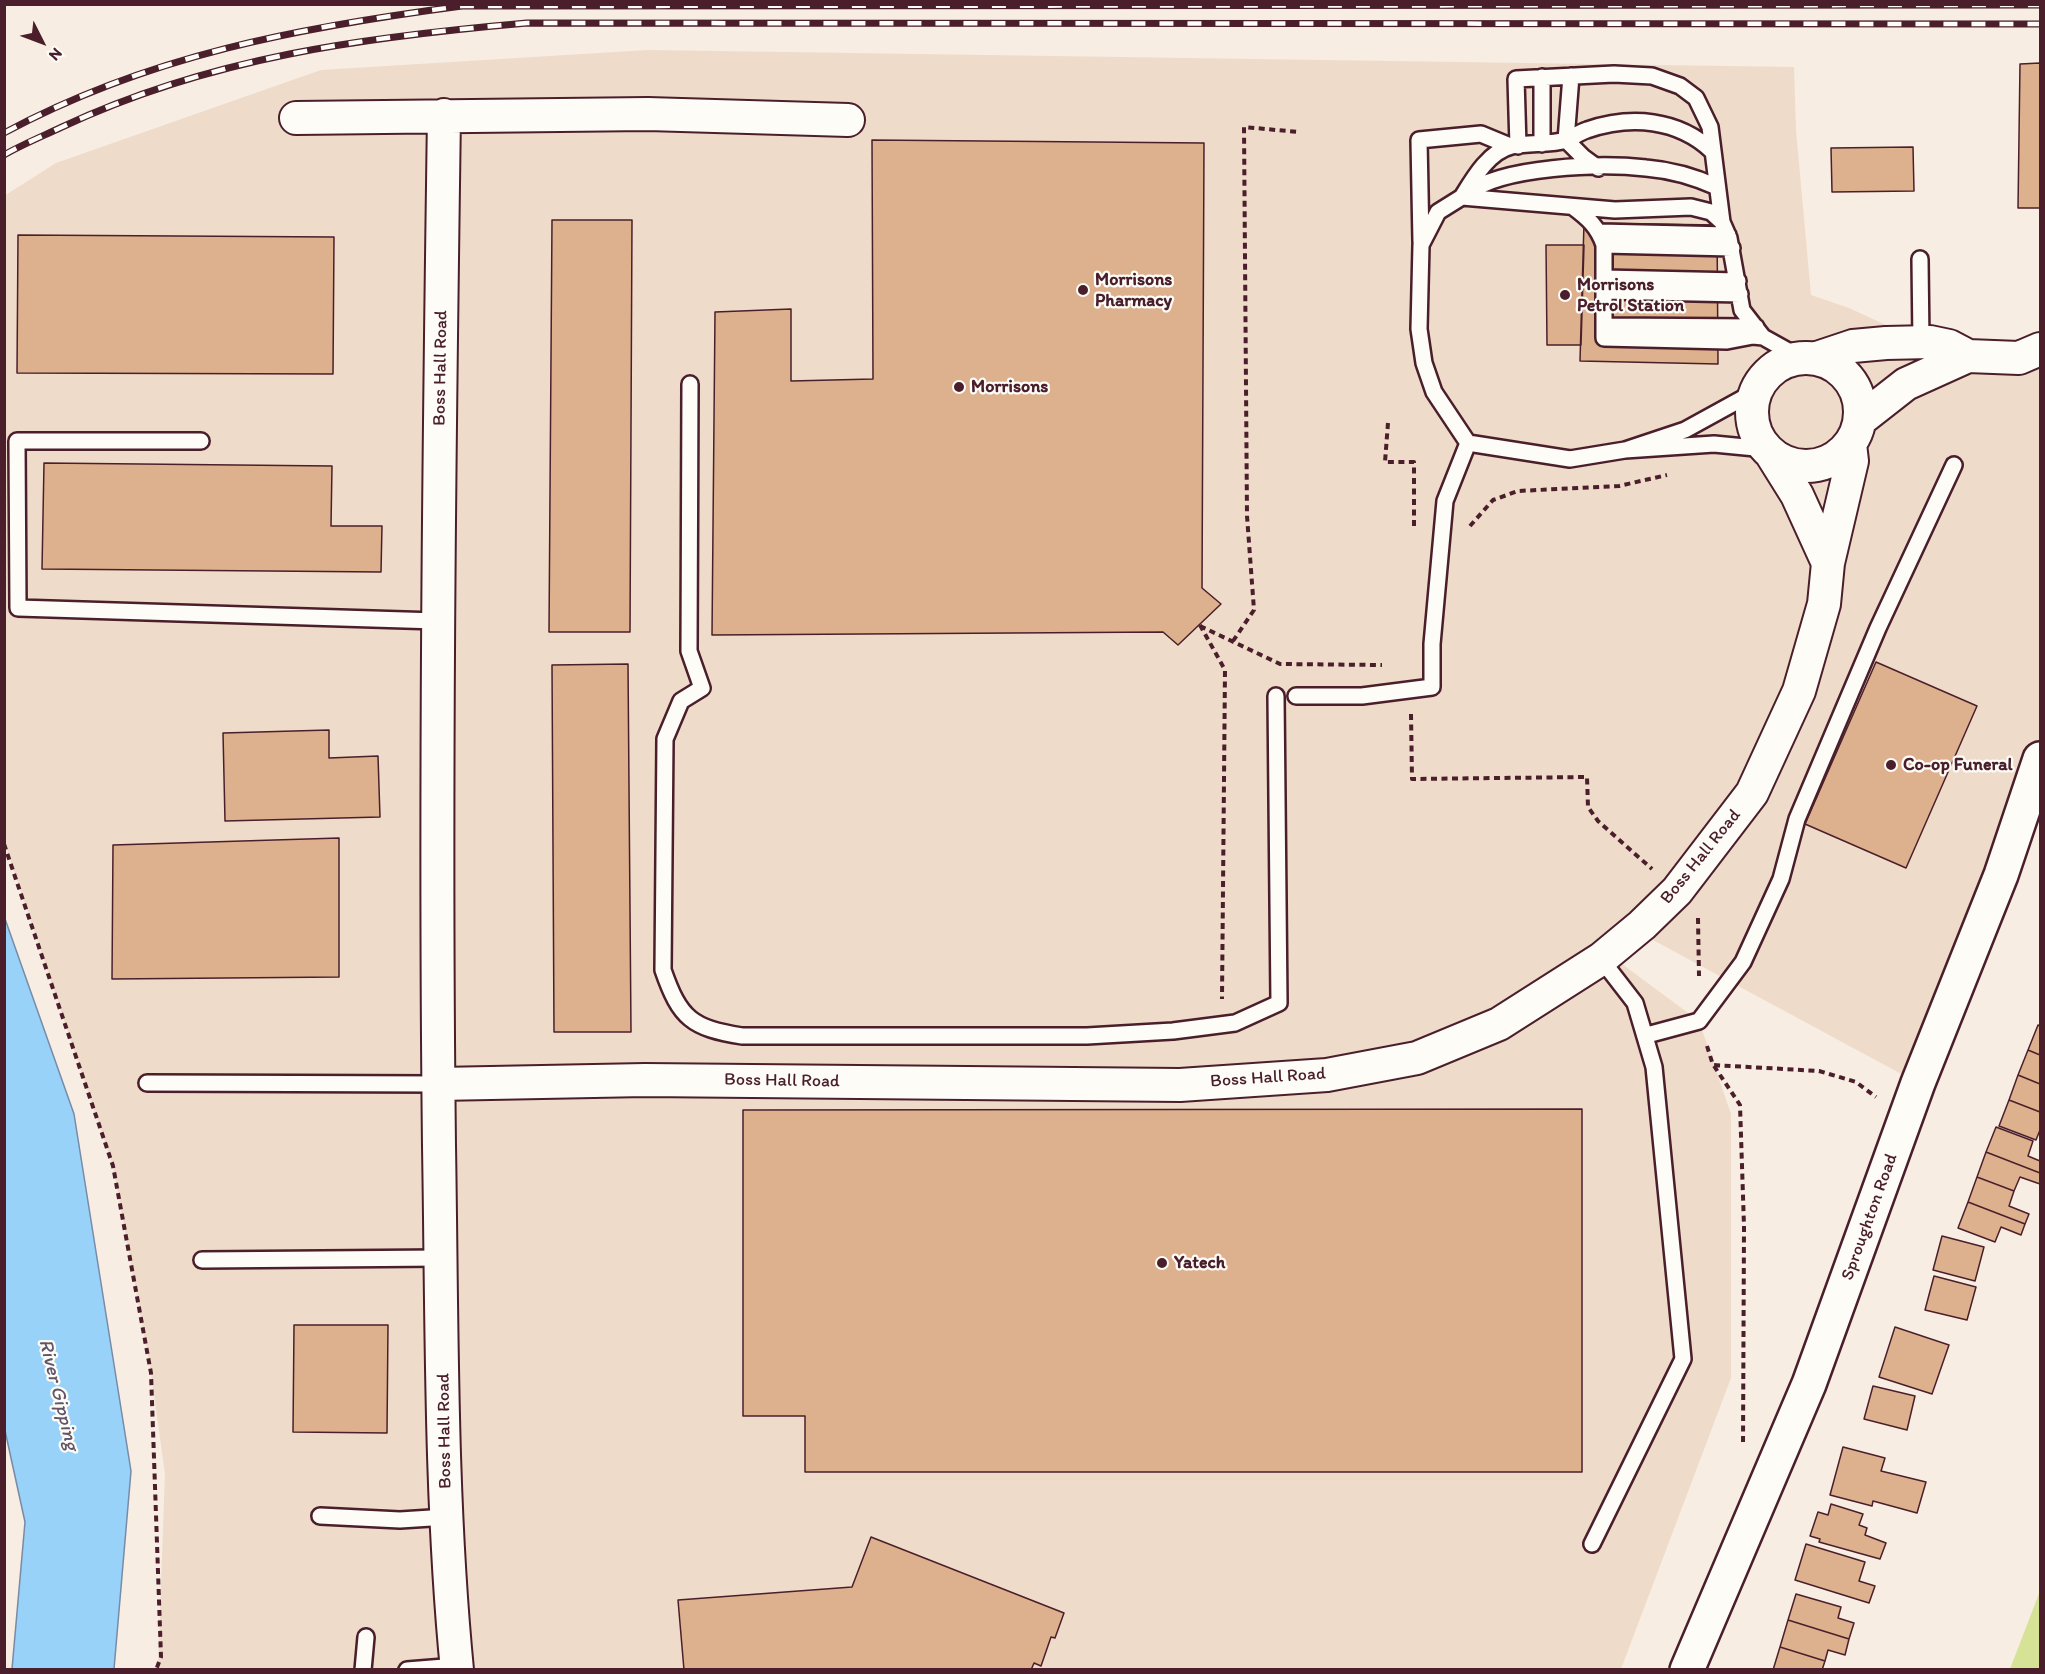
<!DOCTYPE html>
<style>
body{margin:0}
#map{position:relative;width:2045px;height:1674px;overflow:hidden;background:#f7ede2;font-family:Itim,sans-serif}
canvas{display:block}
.frame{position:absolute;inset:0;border:6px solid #4a1f2b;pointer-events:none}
.north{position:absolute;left:12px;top:12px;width:60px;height:60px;-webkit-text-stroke:4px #fdfcf7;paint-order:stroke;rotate:132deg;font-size:16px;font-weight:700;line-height:24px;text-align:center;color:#4a1f2b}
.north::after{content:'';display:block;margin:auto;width:21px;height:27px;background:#4a1f2b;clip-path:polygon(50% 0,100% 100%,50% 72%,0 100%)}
</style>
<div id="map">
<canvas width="2045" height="1674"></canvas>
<div class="frame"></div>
<div class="north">N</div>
</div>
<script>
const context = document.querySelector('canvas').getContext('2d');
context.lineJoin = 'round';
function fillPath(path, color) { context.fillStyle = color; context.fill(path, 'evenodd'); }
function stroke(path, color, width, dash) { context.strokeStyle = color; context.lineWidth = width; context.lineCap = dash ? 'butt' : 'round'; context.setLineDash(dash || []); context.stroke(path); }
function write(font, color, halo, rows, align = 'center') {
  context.font = font + ' Itim,sans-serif'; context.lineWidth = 4.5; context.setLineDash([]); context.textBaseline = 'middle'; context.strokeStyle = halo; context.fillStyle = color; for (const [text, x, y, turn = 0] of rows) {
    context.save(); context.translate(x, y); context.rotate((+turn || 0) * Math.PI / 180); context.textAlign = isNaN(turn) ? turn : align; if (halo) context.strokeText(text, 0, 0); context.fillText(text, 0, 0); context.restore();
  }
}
const built = new Path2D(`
 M648,50L1794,67L1796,130L1811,295L1849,308L1899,331L2040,350V759L1918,1083L1653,940L1602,959L1622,964L1699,1021L1731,1114V1378L1621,1669H158L165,1474L151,1373L113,1166L5,844L4,196L56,163L321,70Z`);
const green = new Path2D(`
 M2040,1591V1669H2010Z`);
const water = new Path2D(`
 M4,916L74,1114L131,1471L114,1669H12L25,1522L4,1426Z`);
const building = new Path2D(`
 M2040,63V208H2018L2020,64Z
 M872,140L1204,143L1202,588L1221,604L1178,645L1163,632L712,635L715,312L791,309V381L873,379Z
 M1913,147L1914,191L1832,192L1831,148Z
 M552,220H632L630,632H549Z
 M1584,223L1717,225L1718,364L1580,361Z
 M18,235L334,237L333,374L17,373Z
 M1546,245H1584L1581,345H1547Z
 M44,463L332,466L331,526H382L381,572L42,569Z
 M1876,662L1977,706L1906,868L1805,824Z
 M628,664L631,1032H554L552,665Z
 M329,730V758L378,756L380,817L225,821L223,733Z
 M339,838V977L112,979L113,845Z
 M2038,1025L2040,1026V1055L2028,1050Z
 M2028,1050L2040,1055V1084L2018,1075Z
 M2018,1075L2040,1084V1112L2009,1100Z
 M2009,1100L2040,1112V1130L2036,1140L1999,1126Z
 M1582,1109V1472H805V1416H743V1110Z
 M1996,1127L2033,1141L2028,1156L2040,1161V1173L1986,1152Z
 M1986,1152L2040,1173V1184L2020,1177L2014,1191L1977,1177Z
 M1977,1177L2014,1191L2009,1206L2029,1214L2025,1224L1968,1202Z
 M1968,1202L2025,1224L2021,1235L2001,1227L1995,1242L1958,1228Z
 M1942,1236L1984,1247L1975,1281L1933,1270Z
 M1934,1276L1976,1287L1967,1320L1925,1310Z
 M294,1325H388L387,1433L293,1432Z
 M1895,1327L1949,1345L1932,1394L1879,1377Z
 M1873,1386L1915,1396L1907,1430L1864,1419Z
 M1843,1447L1885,1458L1881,1471L1926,1482L1917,1513L1873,1501L1872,1506L1830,1495Z
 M1831,1504L1863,1514L1859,1525L1867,1528L1865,1535L1886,1543L1880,1559L1819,1542L1820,1539L1810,1536L1818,1512L1828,1515Z
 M871,1537L1064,1613L1055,1638L1051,1637L1041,1666L1034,1663L1031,1670H684L678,1600L852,1587Z
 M1806,1544L1865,1562L1859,1581L1875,1586L1869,1603L1795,1580Z
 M1796,1594L1841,1607L1838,1618L1854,1623L1849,1639L1788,1620Z
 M1788,1620L1849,1639L1845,1655L1828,1650L1825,1661L1780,1647Z
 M1780,1647L1825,1661L1822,1670H1773Z`);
const path = new Path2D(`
 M1388,423L1385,462H1414V528
 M1470,526L1493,500L1518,491L1619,486L1667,475
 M1200,625L1225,670L1222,999
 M1200,626L1280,664L1382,665
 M1233,641L1254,610L1247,516L1244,127L1298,132
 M1411,714L1412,779L1587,777L1588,807L1598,821L1652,869
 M4,844L113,1166L151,1373L161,1657L156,1670
 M1698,918L1699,976
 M1707,1046L1713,1065L1819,1071L1856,1082L1876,1097
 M1714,1066L1740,1105L1744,1226L1743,1446`);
const lane = new Path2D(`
 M1571,76L1566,140L1583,157L1598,168
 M1542,144V77
 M1518,146L1516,79L1614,74L1652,76L1680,86L1696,98L1710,127L1722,222
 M1467,194C1501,166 1602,163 1646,168C1670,170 1695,177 1717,187
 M1462,197C1473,179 1489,151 1512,146C1529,142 1549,145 1567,140C1574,137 1580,132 1587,130C1631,115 1678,119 1712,151
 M1573,207C1588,218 1598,227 1604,245V338L1727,341L1753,336L1763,337
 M1599,232L1728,235
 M1421,242L1419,140L1481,134L1510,146
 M1604,245L1732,248
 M1920,259L1921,343
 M1604,278L1738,281
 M1604,291L1740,294
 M1604,326L1756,327
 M690,384L689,651L702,688L681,701L665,739L663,970C680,1019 692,1028 742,1036H1087L1173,1031L1235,1023L1279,1003L1276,696
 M1756,391L1685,430L1625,450L1714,444L1766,449
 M201,441H17L18,608L437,621
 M1468,443L1434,392L1424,363L1419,329L1421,245L1438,212L1462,197L1615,210L1691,207L1711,212L1722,222L1729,238L1742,310L1763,337L1799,357
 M1296,696H1362L1432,687V644L1445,501L1468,443L1570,459L1625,450
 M1647,1035L1699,1021L1743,962L1781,879L1797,819L1878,628L1954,465
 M147,1083L439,1084
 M202,1260L441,1258
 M320,1516L400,1520L447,1517
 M1592,1544L1683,1359L1654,1067L1635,1003L1601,959
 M363,1670L366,1637
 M407,1670L457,1666`);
const street = new Path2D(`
 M444,115C439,459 435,803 439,1146C442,1320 440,1496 457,1670
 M296,118L648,114L848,120
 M1752 412a54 54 0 1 1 108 0a54 54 0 1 1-108 0Z
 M1817,358L1853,346L1886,343L1930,342L1949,346L1968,356L2019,358L2040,349
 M1860,420L1906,384L1968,356
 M1772,455L1797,495L1828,563
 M439,1084L645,1080L1180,1085L1327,1075L1417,1058L1499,1024L1601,959L1642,925L1677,891L1752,793L1799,691L1824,604L1828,563L1852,461L1850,444`);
const secondary = new Path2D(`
 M1687,1670L1809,1384L1918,1083L2001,875L2040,759`);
const rail = new Path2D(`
 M4,133C149,55 301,27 462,6L2040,5
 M4,155C23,144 43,136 62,127C211,57 365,37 527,23L2040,24`);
const markers = [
 [1083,290,6,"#4a1f2b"],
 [1565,295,6,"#4a1f2b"],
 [959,387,6,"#4a1f2b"],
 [1891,765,6,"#4a1f2b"],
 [1162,1263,6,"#4a1f2b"]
];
const poiNames = [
 ["Morrisons",1095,280],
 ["Pharmacy",1095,301],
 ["Morrisons",1577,285],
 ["Petrol Station",1577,306],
 ["Morrisons",971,387],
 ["Co-op Funeral",1903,765],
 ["Yatech",1174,1263]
];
const streetNames = [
 ["Boss Hall Road",441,368,-89],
 ["Boss Hall Road",1701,857,-51],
 ["Boss Hall Road",1268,1078,-4],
 ["Boss Hall Road",782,1081,1],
 ["Sproughton Road",1870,1217,-70],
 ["Boss Hall Road",445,1431,-91]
];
const waterNames = [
 ["River Gipping",58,1395,76]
];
fillPath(built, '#efdbc9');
fillPath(green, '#d6e295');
fillPath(water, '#98d2f8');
stroke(water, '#798aa6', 1.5);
fillPath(building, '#ddb08e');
stroke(building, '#4a1f2b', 1.5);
stroke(lane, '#4a1f2b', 20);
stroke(street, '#4a1f2b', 36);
stroke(secondary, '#4a1f2b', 38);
stroke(path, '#4a1f2b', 4, [6, 4.5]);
stroke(lane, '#fdfcf7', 15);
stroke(street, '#fdfcf7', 32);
stroke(secondary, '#fdfcf7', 33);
stroke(rail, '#4a1f2b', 7);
stroke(rail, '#fdfcf7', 4.5, [14]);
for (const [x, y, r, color] of markers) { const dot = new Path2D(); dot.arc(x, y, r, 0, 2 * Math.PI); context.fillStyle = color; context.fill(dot); stroke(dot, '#fdfcf7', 2); }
write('bold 18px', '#4a1f2b', '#fdfcf7', poiNames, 'left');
write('18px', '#4a1f2b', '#fdfcf7', streetNames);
write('italic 20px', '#615568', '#fdfcf7', waterNames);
</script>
